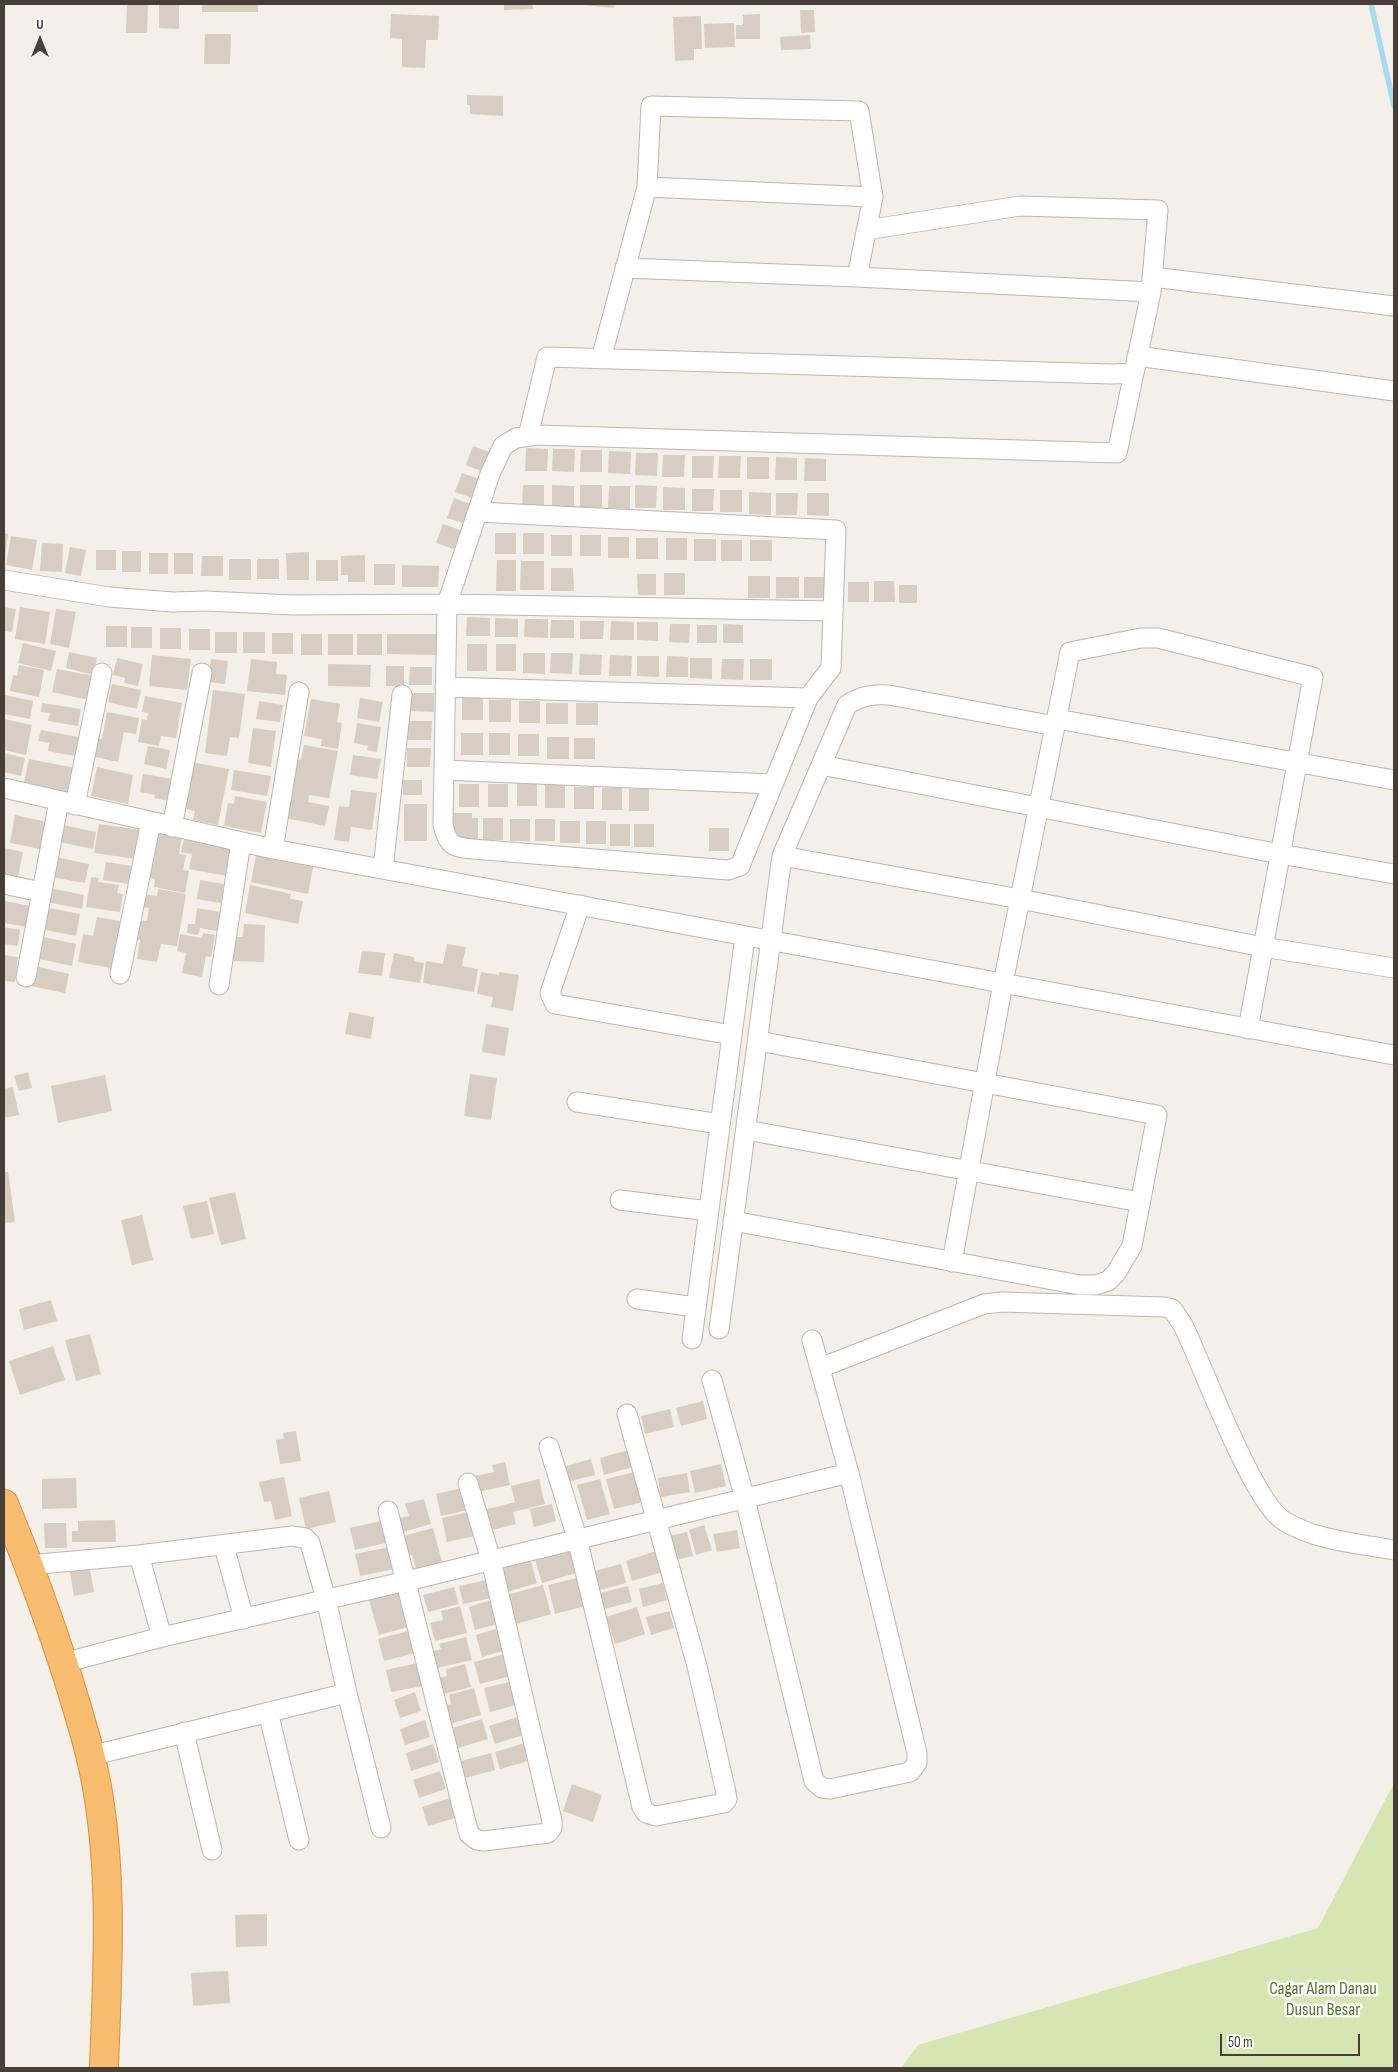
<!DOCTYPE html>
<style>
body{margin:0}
#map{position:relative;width:1398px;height:2072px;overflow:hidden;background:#f4efe9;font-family:"Sofia Sans Condensed",sans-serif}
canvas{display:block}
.frame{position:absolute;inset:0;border:5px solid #473f37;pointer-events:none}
.north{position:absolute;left:15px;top:15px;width:50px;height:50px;-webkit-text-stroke:4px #fff;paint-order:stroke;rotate:0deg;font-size:14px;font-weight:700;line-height:20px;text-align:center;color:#473f37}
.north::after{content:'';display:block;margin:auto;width:18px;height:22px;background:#473f37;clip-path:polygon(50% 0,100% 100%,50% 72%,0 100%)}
.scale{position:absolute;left:1220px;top:2034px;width:140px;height:22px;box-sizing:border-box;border:2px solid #473f37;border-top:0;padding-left:6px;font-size:15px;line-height:18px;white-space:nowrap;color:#473f37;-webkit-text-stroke:4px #fff;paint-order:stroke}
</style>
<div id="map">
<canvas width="1398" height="2072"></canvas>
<div class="frame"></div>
<div class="north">U</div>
<div class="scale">50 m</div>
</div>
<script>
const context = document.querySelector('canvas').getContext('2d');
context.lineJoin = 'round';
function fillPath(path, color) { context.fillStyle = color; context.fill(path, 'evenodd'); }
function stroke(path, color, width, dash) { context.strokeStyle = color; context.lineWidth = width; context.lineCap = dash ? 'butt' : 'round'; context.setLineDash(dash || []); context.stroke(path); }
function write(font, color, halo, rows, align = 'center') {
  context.font = font + ' "Sofia Sans Condensed",sans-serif'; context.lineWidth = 5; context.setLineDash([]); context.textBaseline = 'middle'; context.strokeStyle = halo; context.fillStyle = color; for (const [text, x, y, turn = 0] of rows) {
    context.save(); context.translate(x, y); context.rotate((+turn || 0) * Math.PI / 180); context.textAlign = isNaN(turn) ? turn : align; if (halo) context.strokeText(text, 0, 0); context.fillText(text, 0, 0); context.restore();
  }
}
const green = new Path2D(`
 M1394,1783V2068H901L918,2045L1318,1928Z`);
const stream = new Path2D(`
 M1371,4L1394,106`);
const building = new Path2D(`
 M127,4H148L147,33H126Z
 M159,4H179V29L159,28Z
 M202,4H258V12H202Z
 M504,4H532L533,9L504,10Z
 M573,4H615L614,8Z
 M800,10H814L815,32L801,33Z
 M391,14L439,16L438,40H426L425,68L402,67V39L390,38Z
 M760,14V39H736V25H743V15Z
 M701,16L702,49H694V60L675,61L673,17Z
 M734,23L735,47L705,48L704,24Z
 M205,34H231L230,64H204Z
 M810,35L811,49L781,50L780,37Z
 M467,95L503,96V116L470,114V105H467Z
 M473,446L492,453L485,473L466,465Z
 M526,448L548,449L547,471H525Z
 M553,449H575L574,472L552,471Z
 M581,450H602V472H580Z
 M609,451L631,452L630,474L608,473Z
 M636,453H658L657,476L635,475Z
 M663,455H685L684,477H662Z
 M692,456H714L713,478H692Z
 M719,456H741L740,478H718Z
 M747,457H769V479H747Z
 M776,457L797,458V480H775Z
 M805,458L826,459V481H804Z
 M462,473L482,480L475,499L455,492Z
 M523,485H544V507H522Z
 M552,485L574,486V508L552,507Z
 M580,485H602V508L580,507Z
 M635,485L657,486L656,508H635Z
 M609,486H630V509L608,508Z
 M663,487L685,488V510H663Z
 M692,489H714L713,511H692Z
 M720,490H742V512H720Z
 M749,492L771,493V515L749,514Z
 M776,493H798L797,515H776Z
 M807,493H829V516L807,515Z
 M454,498L473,505L466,524L447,518Z
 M443,524L463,531L456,550L436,543Z
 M4,533L8,534L5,560H4Z
 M495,533H516V554H495Z
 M523,533H544V554H523Z
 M551,535H572V556H551Z
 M580,535H601V556H580Z
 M11,536L37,540L32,570L6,565Z
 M608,537H629V558H608Z
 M636,538H658V559H636Z
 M666,538H687V560H666Z
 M694,539H716V561H694Z
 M721,540H742V561H721Z
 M750,540H772V561H750Z
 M42,543L63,544L62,572L40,571Z
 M70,547L86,550L81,576L65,573Z
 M96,550H116V570H96Z
 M122,551H141V572H122Z
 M309,552V580H287L286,553Z
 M149,553H168V574H149Z
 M174,553H193V574H174Z
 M365,555V582H348V575H341V556Z
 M202,556H223V576H201Z
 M229,559H251V580H229Z
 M257,559H279V579H257Z
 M316,560H338V581H316Z
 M497,560H516V591H496Z
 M521,561H544V590H520Z
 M374,564H395V585H374Z
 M402,565L439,566L438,587H402Z
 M551,568H573L574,591H551Z
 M664,573H685V595H664Z
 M637,574H656V595H638Z
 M748,576H770V598H748Z
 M776,577H799V598H776Z
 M804,577H827V598H804Z
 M874,581H894L895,602H874Z
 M848,582H869V602H848Z
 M899,585H917V603H899Z
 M4,607L16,609L12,632L4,631Z
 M20,607L50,612L45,644L15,639Z
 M56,609L76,612L69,648L50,644Z
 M467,617L490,618V636H466Z
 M495,618L518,619V637H495Z
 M525,619H548V638L524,637Z
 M551,620H574V638H550Z
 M580,621H604L603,639H580Z
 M611,621L634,622V640H610Z
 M637,622H658V641L637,640Z
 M670,624H690L689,643L669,642Z
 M723,624L743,625V643H723Z
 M697,625H717V643H697Z
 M106,626H127V647H106Z
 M131,627H152V648H131Z
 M160,628H181V649H160Z
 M189,629H210V650H189Z
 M215,632H237V653H215Z
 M243,632H265V653H243Z
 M272,633H293V654H272Z
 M301,634H322V655H301Z
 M328,634H353V655H328Z
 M357,634H382V655H357Z
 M387,634H437L436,655L387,654Z
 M23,643L56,651L51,671L18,663Z
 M467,644H487V671H467Z
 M496,644H516V671H496Z
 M69,652L97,658L93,675L66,668Z
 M523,653H545V674L523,673Z
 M551,653H573L572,674L550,673Z
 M580,654L602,655L601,675H579Z
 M152,655L191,659L187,690L149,686Z
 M610,655L632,656L631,676H609Z
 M637,656H659V677L637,676Z
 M667,656L688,657V677H666Z
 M117,658L143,664L138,686L124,683L125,678L113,675Z
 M690,658H712V679L690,678Z
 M211,659L228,661L225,684L208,682Z
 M251,659L277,662L276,674L287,675L285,695L247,691Z
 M722,659H744L743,680L721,679Z
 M750,659H772V680H750Z
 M328,664L371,665L370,687L328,686Z
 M19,665L44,670L39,697L10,691L13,675L17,676Z
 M386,666H404V687L386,686Z
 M410,667H432V685H409Z
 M57,669L94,676L89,700L52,692Z
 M112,684L141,690L137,709L108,702Z
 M213,690L245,694L239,738L230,737L227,756L205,753Z
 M410,693H434V712L410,711Z
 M5,695L33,701L30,719L4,714Z
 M145,696L182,703L176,738L161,736L159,746L138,742L142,719L147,720L148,713L142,712Z
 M360,698L383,702L379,722L357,718Z
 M462,698H483V720H462Z
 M311,699L340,704L337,722L342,723L338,749L321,746L322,739L304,736Z
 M489,700H511V722H489Z
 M259,701L283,705L280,722L256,719Z
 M519,701H540V723H519Z
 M42,703L81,709L78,726L48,721L50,713L41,712Z
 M546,703H568V724H546Z
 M576,703H598V725H576Z
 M107,712L139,718L136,734L124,732L118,762L91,756L95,738L102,739Z
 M4,719L32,725L26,755L4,750Z
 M403,721H432L431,740H403Z
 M357,723L381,727L377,752L367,750L368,746L354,743Z
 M253,728L276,731L271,767L248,763Z
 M41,730L84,738L80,757L48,751L49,743L38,741Z
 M461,733H483V755H461Z
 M489,733H510V755H489Z
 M518,734H539V756H518Z
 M547,737H569V759H547Z
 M574,738H595V759H574Z
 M304,745L338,751L329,798L309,795L308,802L329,806L325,826L285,818L296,759L301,760Z
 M148,746L170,750L166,769L144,764Z
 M407,748H431L430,767H407Z
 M4,753L25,758L21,776L4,772Z
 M353,755L381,759L377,779L350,775Z
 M29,759L75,768L69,796L23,787Z
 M191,762L229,769L218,825L193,820L195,811L182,808Z
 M97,767L133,775L128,804L91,796Z
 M234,770L271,776L267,796L231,790Z
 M143,774L173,779L169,801L154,798L155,795L140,792Z
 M403,780H422V795H403Z
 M459,784H479V807H459Z
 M488,784H508V807H488Z
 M517,784H537V806H517Z
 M545,785H565V808H545Z
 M574,787H594V809H574Z
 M602,788H622V810H602Z
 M629,789H649V811H629Z
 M351,790L377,793L372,830L351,827L349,842L334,840L339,806L349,807Z
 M235,796L267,802L261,833L224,826L228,803L234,804Z
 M404,804H427V841H404Z
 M450,813H472V818H478V841H461V837H450Z
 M15,815L51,823L45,850L10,843Z
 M483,818H503V840H483Z
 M510,819H530V841H510Z
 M535,819H555V841H535Z
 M560,821H580V843H560Z
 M586,821H606V844H586Z
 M99,824L141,830L136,859L94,853Z
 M610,824H630V846H610Z
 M634,824H654V847H634Z
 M63,825L96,832L93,849L59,842Z
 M709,828H729V851H709Z
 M156,831L182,836L179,854L186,855L183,870L189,871L185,893L154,887L155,879L148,878Z
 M184,839L233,849L227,876L189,869L192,854L181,852Z
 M4,848L23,852L18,877L4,874Z
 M256,855L313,867L308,894L251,882Z
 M56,857L89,864L85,883L52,877Z
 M106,862L132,866L129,884L103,880Z
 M91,877L99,878L98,882L119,885L117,893L123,894L120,912L86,907Z
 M200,880L224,884L221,903L197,899Z
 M250,885L291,894L290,899L303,901L298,924L245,913Z
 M50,888L84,895L82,909L47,902Z
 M158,889L186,894L177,946L161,944L157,962L137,959L140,940L136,939L139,920L147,921L149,908L141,907L143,894L157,896Z
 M4,901L30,906L27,927L4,923Z
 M45,907L80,914L76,936L40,929Z
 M197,908L220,912L217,931L200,928L198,935L187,933L188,924H195Z
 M97,917L120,921L117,940L121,941L116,969L78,962L83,934L93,936Z
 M244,924L265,925L264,962L231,961L232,937H243Z
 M4,927L20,930L18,946L4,944Z
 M203,933L215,935L211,957L206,956L202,977L182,973L186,953L177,951L180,934L202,938Z
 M39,936L76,944L72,966L35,958Z
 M447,944L466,947L462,966L478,969L474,992L423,983L426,961L443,964Z
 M362,951L385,953L382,976L358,973Z
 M394,953L414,957V961L424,963L420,983L389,978Z
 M4,955L18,957L15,982L4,981Z
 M35,966L69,974L65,993L31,986Z
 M481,972L499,975V972L519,975L513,1011L491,1007L493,997L477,994Z
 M349,1012L374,1017L371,1039L345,1034Z
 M486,1024L509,1028L505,1056L482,1052Z
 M28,1072L32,1088L19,1091L14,1076Z
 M470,1074L497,1078L491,1120L464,1116Z
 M105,1075L112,1111L58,1123L51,1086Z
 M13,1087L19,1115L4,1118V1089Z
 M4,1172H8L15,1222L4,1223Z
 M235,1192L246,1239L221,1245L209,1198Z
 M207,1201L214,1234L191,1239L183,1206Z
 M142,1215L153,1260L132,1265L121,1220Z
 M51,1300L57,1321L24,1330L19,1309Z
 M90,1334L101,1374L76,1381L65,1340Z
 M53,1346L65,1380L20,1395L9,1361Z
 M703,1401L707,1419L681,1426L676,1408Z
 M670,1409L674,1427L645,1434L641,1416Z
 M296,1431L301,1461L280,1464L276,1440L284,1439L283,1433Z
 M628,1450L633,1467L604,1475L600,1458Z
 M591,1459L595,1475L567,1482L563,1467Z
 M505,1462L510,1485L478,1492L475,1476L494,1472L492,1465Z
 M721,1464L726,1486L695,1493L690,1471Z
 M635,1472L643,1502L614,1509L606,1479Z
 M687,1473L690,1492L661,1497L658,1478Z
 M284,1477L292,1516L275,1520L271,1501L264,1502L259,1482Z
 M76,1478L77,1508L42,1509V1479Z
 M539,1479L545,1504L513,1512L516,1524L485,1532L480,1511L515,1502L511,1486Z
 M600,1479L610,1514L587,1520L577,1485Z
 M466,1487L472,1509L441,1516L436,1494Z
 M329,1491L336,1522L306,1529L299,1498Z
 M424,1499L431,1524L403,1532L399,1518L409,1516L405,1504Z
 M552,1504L556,1521L534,1527L530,1509Z
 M473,1511L479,1535L447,1542L442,1518Z
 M115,1520L116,1542H72V1531H78V1521Z
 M385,1520L390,1542L355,1550L350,1528Z
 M44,1523H66L67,1548H45Z
 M704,1525L712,1550L696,1555L689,1530Z
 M433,1528L442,1562L416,1569L412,1555L404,1557L399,1537Z
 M737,1530L740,1548L717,1552L713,1534Z
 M687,1532L693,1556L676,1560L670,1536Z
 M389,1547L394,1569L360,1576L355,1554Z
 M569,1549L576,1573L542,1583L535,1559Z
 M656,1551L663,1572L632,1581L626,1561Z
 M530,1558L537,1583L507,1592L500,1566Z
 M89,1564L94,1592L74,1596L69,1567Z
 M621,1564L626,1583L596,1591L591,1572Z
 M577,1578L585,1606L555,1614L548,1585Z
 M486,1580L491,1598L463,1604L459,1586Z
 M663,1583L667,1600L643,1607L639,1589Z
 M543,1585L551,1614L516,1624L507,1595Z
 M628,1586L632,1602L604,1609L600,1593Z
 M454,1587L459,1604L428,1612L423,1595Z
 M398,1592L408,1627L379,1635L369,1600Z
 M491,1600L498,1624L475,1630L469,1607Z
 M460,1606L467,1633L435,1641L430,1623L443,1620L441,1611Z
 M637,1607L645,1634L615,1644L606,1617Z
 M669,1611L674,1628L651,1635L646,1617Z
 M499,1628L506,1650L482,1657L476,1635Z
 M412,1630L418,1652L384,1661L378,1639Z
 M466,1637L472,1660L437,1668L433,1651L441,1649L439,1644Z
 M505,1654L511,1676L480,1684L474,1662Z
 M417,1663L422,1686L391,1692L386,1670Z
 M465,1664L471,1687L439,1695L435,1679L447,1676L446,1669Z
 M513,1681L519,1704L490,1712L484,1688Z
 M474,1688L481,1715L446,1725L441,1707L451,1704L449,1695Z
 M415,1692L421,1711L400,1718L394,1700Z
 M521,1716L526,1734L495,1744L489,1726Z
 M482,1719L488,1739L455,1749L449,1729Z
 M425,1720L430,1737L405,1745L400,1729Z
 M525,1743L531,1760L500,1769L495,1752Z
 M433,1744L439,1762L411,1771L406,1753Z
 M491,1753L495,1770L462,1779L457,1762Z
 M440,1771L446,1789L419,1798L413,1780Z
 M572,1784L602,1795L593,1822L563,1811Z
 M450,1798L455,1818L428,1826L422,1807Z
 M267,1914V1946L236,1947L235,1915Z
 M228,1971L230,2003L193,2006L191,1973Z`);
const street = new Path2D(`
 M647,187L873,197
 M625,268L857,277L1151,292L1158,210L1020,206L866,230
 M1152,277L1394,306
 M1137,356L1394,391
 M601,359L647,187L651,106L859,111L873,197L857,277
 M528,436L547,357L1112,374L1134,373L1151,292
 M478,512L836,530L831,668L808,698L740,866L728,870L473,849C453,847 448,846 443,825L447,604L490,474L503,446L516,438L537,435L1117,453L1134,373
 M4,580L109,597L173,602L206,601L293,605L447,604L832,611
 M445,687L808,698
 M1057,719L1394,780
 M821,765L1280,854L1394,874
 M444,770L773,784
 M4,788L273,849L1394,1055
 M75,805L102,673
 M172,827L202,673
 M273,849L299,692
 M782,856L1020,899L1263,947L1394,968
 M383,869L402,695
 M4,884L41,892
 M580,905L550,993L555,1004L732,1035
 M120,974L151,822
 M26,977L59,801
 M219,985L241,842
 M577,1102L720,1124
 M746,1130L1140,1202
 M620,1200L709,1211
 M733,1221L1080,1285H1096L1108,1281L1116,1273L1132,1246L1157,1115L758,1041
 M952,1262L1003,983L1070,652L1141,638H1158L1313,677L1248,1029
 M637,1299L696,1307
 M719,1329L782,856L847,705C861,696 872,694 889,695L1055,726
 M692,1339L745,936
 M820,1368L984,1304L1002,1302L1164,1307L1172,1309L1183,1325C1202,1364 1253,1503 1284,1521C1317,1541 1357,1543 1394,1550
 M712,1380L745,1499L814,1781L822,1788L830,1789L910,1772L917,1763V1753L849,1473L812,1340
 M549,1447L577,1538L642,1807L646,1813L656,1816L724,1803L727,1799L725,1788L697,1666L627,1414
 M388,1511L469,1834L477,1840L484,1841L548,1833L552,1828V1821L491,1560L468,1483
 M224,1546L244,1619
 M139,1555L162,1637
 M29,1565L139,1555L292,1536L305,1538L310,1543L326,1599L347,1693L381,1828
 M63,1663L162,1637L407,1581L849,1473
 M268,1712L299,1840
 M184,1732L212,1850
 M90,1756L347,1693`);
const highway = new Path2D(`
 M4,1504C28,1561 49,1619 68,1678C80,1718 93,1758 99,1799C113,1889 107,1978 104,2068`);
const parkNames = [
 ["Cagar Alam Danau",1323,1989],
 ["Dusun Besar",1323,2010]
];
fillPath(green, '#d5e6b3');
stroke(stream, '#a8d9ee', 5.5);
fillPath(building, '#d8cdc2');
stroke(street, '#bfb6ac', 21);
stroke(highway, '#d78f3f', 30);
stroke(street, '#fff', 19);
stroke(highway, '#f8bc70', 28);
write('18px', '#51772d', '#fff', parkNames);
</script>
